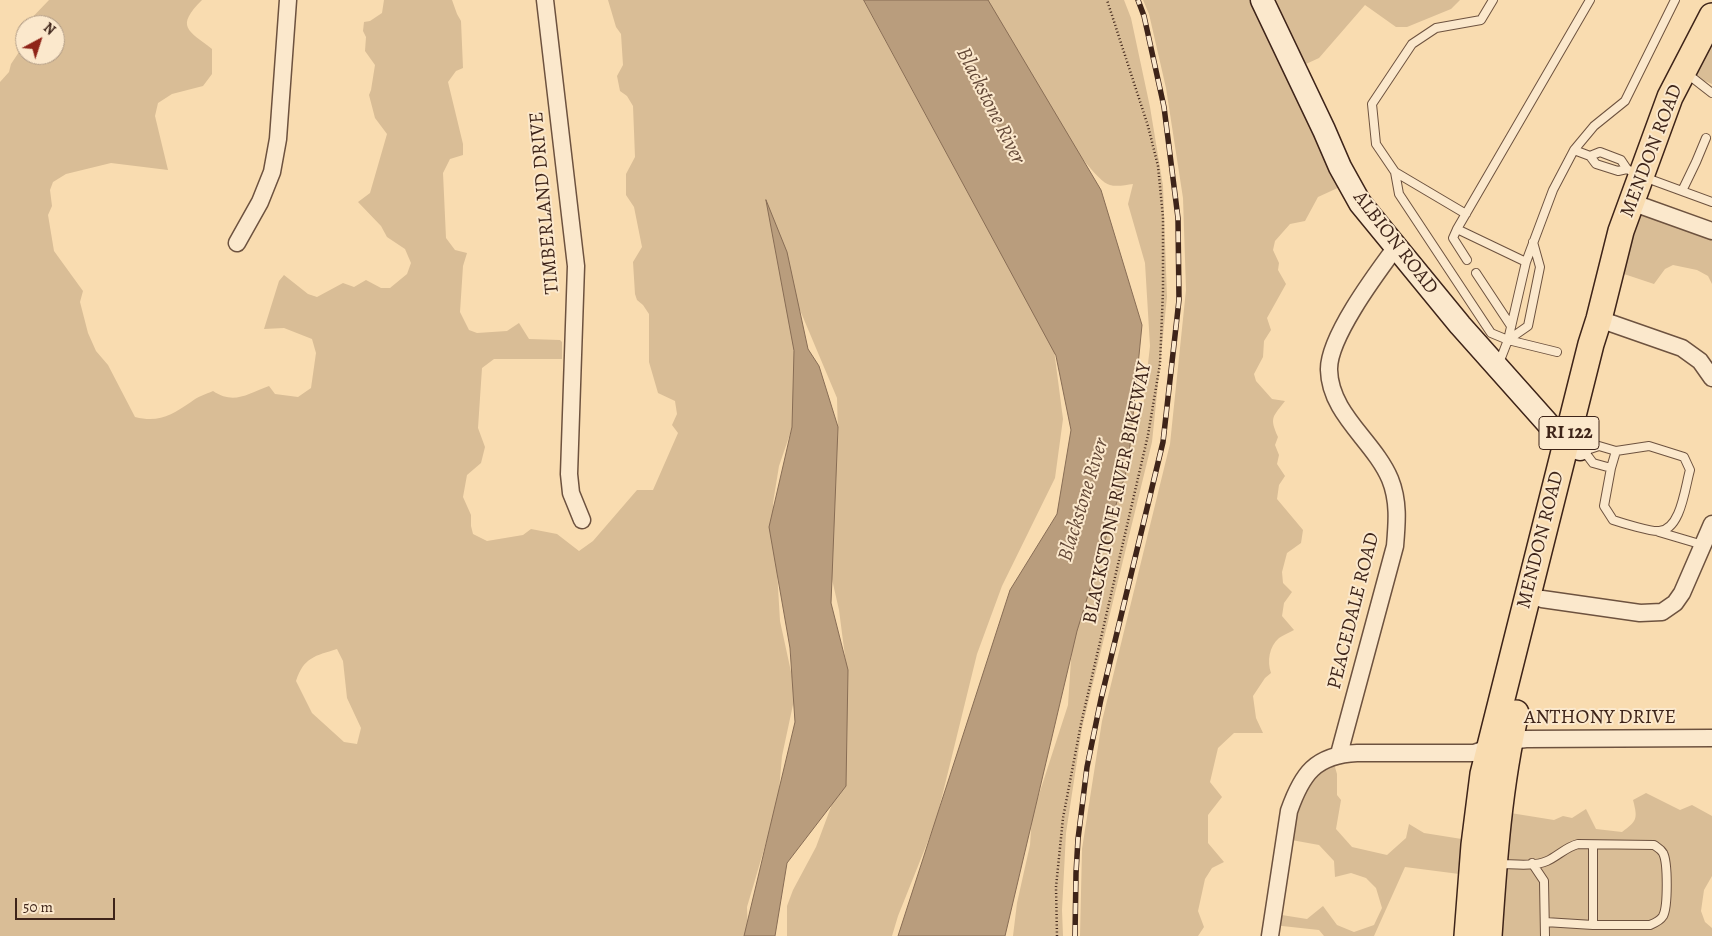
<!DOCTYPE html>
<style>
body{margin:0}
#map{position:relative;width:1712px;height:936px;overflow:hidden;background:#f9dcb0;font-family:Alegreya,serif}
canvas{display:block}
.north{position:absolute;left:15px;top:15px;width:50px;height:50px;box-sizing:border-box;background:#fbe8cc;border:1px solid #af9a84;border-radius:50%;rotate:40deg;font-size:14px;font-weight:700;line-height:20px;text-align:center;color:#3e2419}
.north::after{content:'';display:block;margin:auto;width:18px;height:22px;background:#8f2418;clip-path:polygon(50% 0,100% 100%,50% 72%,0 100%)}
.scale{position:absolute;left:15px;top:898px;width:100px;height:22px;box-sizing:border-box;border:2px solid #3e2419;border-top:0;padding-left:6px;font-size:15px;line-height:18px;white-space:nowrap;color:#3e2419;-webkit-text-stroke:4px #fbe8cc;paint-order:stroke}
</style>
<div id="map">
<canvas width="1712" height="936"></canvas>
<div class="north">N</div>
<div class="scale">50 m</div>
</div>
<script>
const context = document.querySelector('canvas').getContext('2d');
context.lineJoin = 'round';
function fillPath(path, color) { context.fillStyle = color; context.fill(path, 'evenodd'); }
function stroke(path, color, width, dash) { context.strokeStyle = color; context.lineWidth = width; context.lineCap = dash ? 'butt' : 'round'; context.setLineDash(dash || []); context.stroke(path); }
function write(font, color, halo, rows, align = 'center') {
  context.font = font + ' Alegreya,serif'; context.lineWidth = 4; context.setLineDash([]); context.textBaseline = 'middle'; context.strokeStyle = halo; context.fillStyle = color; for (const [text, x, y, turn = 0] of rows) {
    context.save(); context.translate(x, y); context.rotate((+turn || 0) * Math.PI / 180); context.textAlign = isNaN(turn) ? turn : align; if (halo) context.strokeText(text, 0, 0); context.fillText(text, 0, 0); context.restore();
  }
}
const green = new Path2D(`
 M49,0H202C175,27 188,30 212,49V74L203,86L172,94L158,103L155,116L168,170L111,163L66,174L53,182L50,190L52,206L48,215L54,251L83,291L80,302L88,333L96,351L108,365L135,417C159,423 172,415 191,402C197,397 206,394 213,391C234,405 247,394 269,386L275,394L298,397L311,388L316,353L312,339L284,328L264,329L279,281L284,275L308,294L317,297L343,283L354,287L366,280L381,288H390L407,274L411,263L405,249L387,237L381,226L358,202L370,193L387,134L375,118L369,95L371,90L375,65L365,51L366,37L363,31L364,22L370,21L382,13L384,0H452L457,14L461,21L463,68L456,71L448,82L463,144V155L450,159L443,173L446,238L455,250L467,253L463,266L460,312L469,330L477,333L507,331L519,323L529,339L560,340L562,342V359H494L482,368L478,428L485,447L481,463L467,475L463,497L471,515V526L473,534L487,541L523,535L531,529L557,534L579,551L593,541L637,490H653L678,433L672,425L677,414L675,401L658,393L649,362V314L643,305L637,300L635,294L633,262L642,247L634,207L626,195V174L635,157L633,106L627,96L620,91L617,76L623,65L621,34L616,27L608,0H870L1053,342L1063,419L1055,478L1002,586L977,654L936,821L898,916L892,936H787V906L793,890L816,847L841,780L846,664L839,610L824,544L825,507L838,435L837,398L797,303L798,389L795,415L791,431L779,466L773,503L780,621L793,681L794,700L782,756L778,802L747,907L748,936H0V82L9,72L11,64L25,43V55H55V25H25ZM337,649L343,661L347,698L361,728L357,744L344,742L312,713L296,681C304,657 315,656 337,649Z
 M978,0H1124L1131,18L1150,107L1163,186L1167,297L1152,442L1082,728L1066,833L1062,910L1063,936H1013L1017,903L1030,845L1032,816L1068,705L1073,630L1110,505L1143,408L1150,346L1145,263L1128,204L1133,184C1126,185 1116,187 1110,185C1087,180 995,28 978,0Z
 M1143,0H1460L1451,9L1407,27H1396L1365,5L1319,58L1293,70L1342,186L1318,197L1305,221L1290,224L1275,241L1273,250L1279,263L1278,270L1286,284L1267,318L1271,330L1264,341L1263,357L1254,374L1256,381L1272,399L1285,401C1273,417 1269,417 1278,437L1275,445L1279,455L1277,464L1285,476L1279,485L1277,499L1303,530L1301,543L1287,553L1282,572L1283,583L1292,592L1284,603L1282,616L1294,630C1289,633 1283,635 1279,638C1269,647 1267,661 1271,673L1265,678L1253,696L1256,718L1263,733H1234L1218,748L1210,782L1222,797L1208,815V843L1224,862L1212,868L1205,879L1198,911L1204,927L1198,936H1080L1082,849L1102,721L1170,444L1186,290L1183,198L1166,88L1149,14Z
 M1712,32V84L1692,76Z
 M1638,209L1712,230V284L1708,276L1697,270L1673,265L1665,269L1654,284L1621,273Z
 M1332,757L1337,774V795L1341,800L1336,829L1352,847L1387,855L1406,838L1409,824L1424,833L1468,840L1467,875L1405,867L1374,936H1324L1319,930L1273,925L1269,913L1307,919L1323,906L1337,925L1354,932L1374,925L1382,908L1376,888L1366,878L1351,873L1335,877L1334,861L1319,845L1286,839L1287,807Z
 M1646,793L1680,810L1692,805L1712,816V876L1704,890L1701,911L1705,922L1712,928V936H1487L1498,811L1554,820L1563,816L1572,818L1586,809L1596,829L1622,832C1637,821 1638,819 1633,800Z`);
const water = new Path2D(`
 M864,0H988L1101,190L1142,325L1128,466L1077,631L1005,936H898L1010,590L1057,514L1071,430L1056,356Z
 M766,200L787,252L808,349L819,366L838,427L831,603L848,670L846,786L787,863L775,936H744L795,722L790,648L769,527L792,427L794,351Z`);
const path = new Path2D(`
 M1057,936L1056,887L1063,818L1081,724L1148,435L1160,364L1163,291V217L1158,166L1148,126L1107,0`);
const lane = new Path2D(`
 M1694,79L1712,93
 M1574,150L1590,156L1596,164L1618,171L1627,169
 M1590,156L1600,152L1621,160L1627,169L1641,176L1712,202
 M1395,172L1399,194L1491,333L1508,340L1557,352
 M1682,191L1696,162L1706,138
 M1466,214L1395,172L1376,144L1372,104L1412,44L1436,28L1481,20L1493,0
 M1457,229L1453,238L1467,260
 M1526,262L1457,229L1590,0
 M1476,273L1511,326
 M1508,340L1528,326L1540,267L1533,242
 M1499,363L1508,340L1526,262L1553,190L1574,150L1594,126L1625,101L1675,0
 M1581,450L1584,451L1593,463L1611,468L1604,506L1613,520C1622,523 1652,532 1659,531C1681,530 1685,487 1690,470L1684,457L1649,446L1616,451L1599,446L1584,451
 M1611,468L1616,451
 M1659,532L1703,545
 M1532,863L1544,881L1545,936
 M1498,864C1513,864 1533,867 1547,861C1558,856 1566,847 1578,844L1654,845C1658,848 1661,849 1663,853C1668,862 1668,907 1663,916C1660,921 1655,923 1650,925H1593
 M1545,922L1593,925V845`);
const street = new Path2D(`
 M545,0L576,266L569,474L571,493L582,520
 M1631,202L1712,231
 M237,243L260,202L272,172L278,139L288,0
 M1599,319L1682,348L1700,361L1712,378
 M1542,599L1640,613L1662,612L1675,603L1682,593L1712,524
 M1339,754L1395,546C1397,523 1399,501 1390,479C1374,441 1330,414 1329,370C1328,338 1376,274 1396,247
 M1270,936L1289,811C1302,774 1315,755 1357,753H1474L1509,741L1526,739L1712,738`);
const secondary = new Path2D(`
 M1262,0L1324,130L1340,167L1360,203L1460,325L1566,444L1580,449`);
const primary = new Path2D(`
 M1467,936L1474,845L1483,774L1591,344L1599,319L1621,231L1670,97L1712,16
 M1489,936C1494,862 1499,786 1516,713`);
const rail = new Path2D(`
 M1075,936L1076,873L1078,839L1087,767L1101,699L1163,442L1179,300L1178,218L1164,107L1144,16L1138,0`);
const shields = [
 [1569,433,60]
];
const shieldNames = [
 ["RI 122",1569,433]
];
const streetNames = [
 ["MENDON ROAD",1652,151,-69],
 ["TIMBERLAND DRIVE",545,203,-95],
 ["ALBION ROAD",1395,243,52],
 ["BLACKSTONE RIVER BIKEWAY",1118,493,-78],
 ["MENDON ROAD",1541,540,-76],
 ["PEACEDALE ROAD",1354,611,-76],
 ["ANTHONY DRIVE",1600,718]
];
const waterNames = [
 ["Blackstone River",990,106,63],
 ["Blackstone River",1084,500,-73]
];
fillPath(green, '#d9bd96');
fillPath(water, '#b99d7d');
stroke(water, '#886d55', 1);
stroke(lane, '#6d523f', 10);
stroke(street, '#6d523f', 19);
stroke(secondary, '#3e2419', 25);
stroke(primary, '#3e2419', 28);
stroke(path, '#3e2419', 2.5, [1, 2.5]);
stroke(lane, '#fbe8cc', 8);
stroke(street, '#fbe8cc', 16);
stroke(secondary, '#fbe8cc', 22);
stroke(primary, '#f9dcb0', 25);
stroke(rail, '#3e2419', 5.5);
stroke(rail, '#fbe8cc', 4, [11]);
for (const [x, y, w] of shields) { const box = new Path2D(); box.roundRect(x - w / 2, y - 16.5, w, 33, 4); context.fillStyle = '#fbe8cc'; context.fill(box); stroke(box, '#3e2419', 1); }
write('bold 19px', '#3e2419', null, shieldNames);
write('20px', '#3e2419', '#fbe8cc', streetNames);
write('italic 21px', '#634837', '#fbe8cc', waterNames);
</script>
